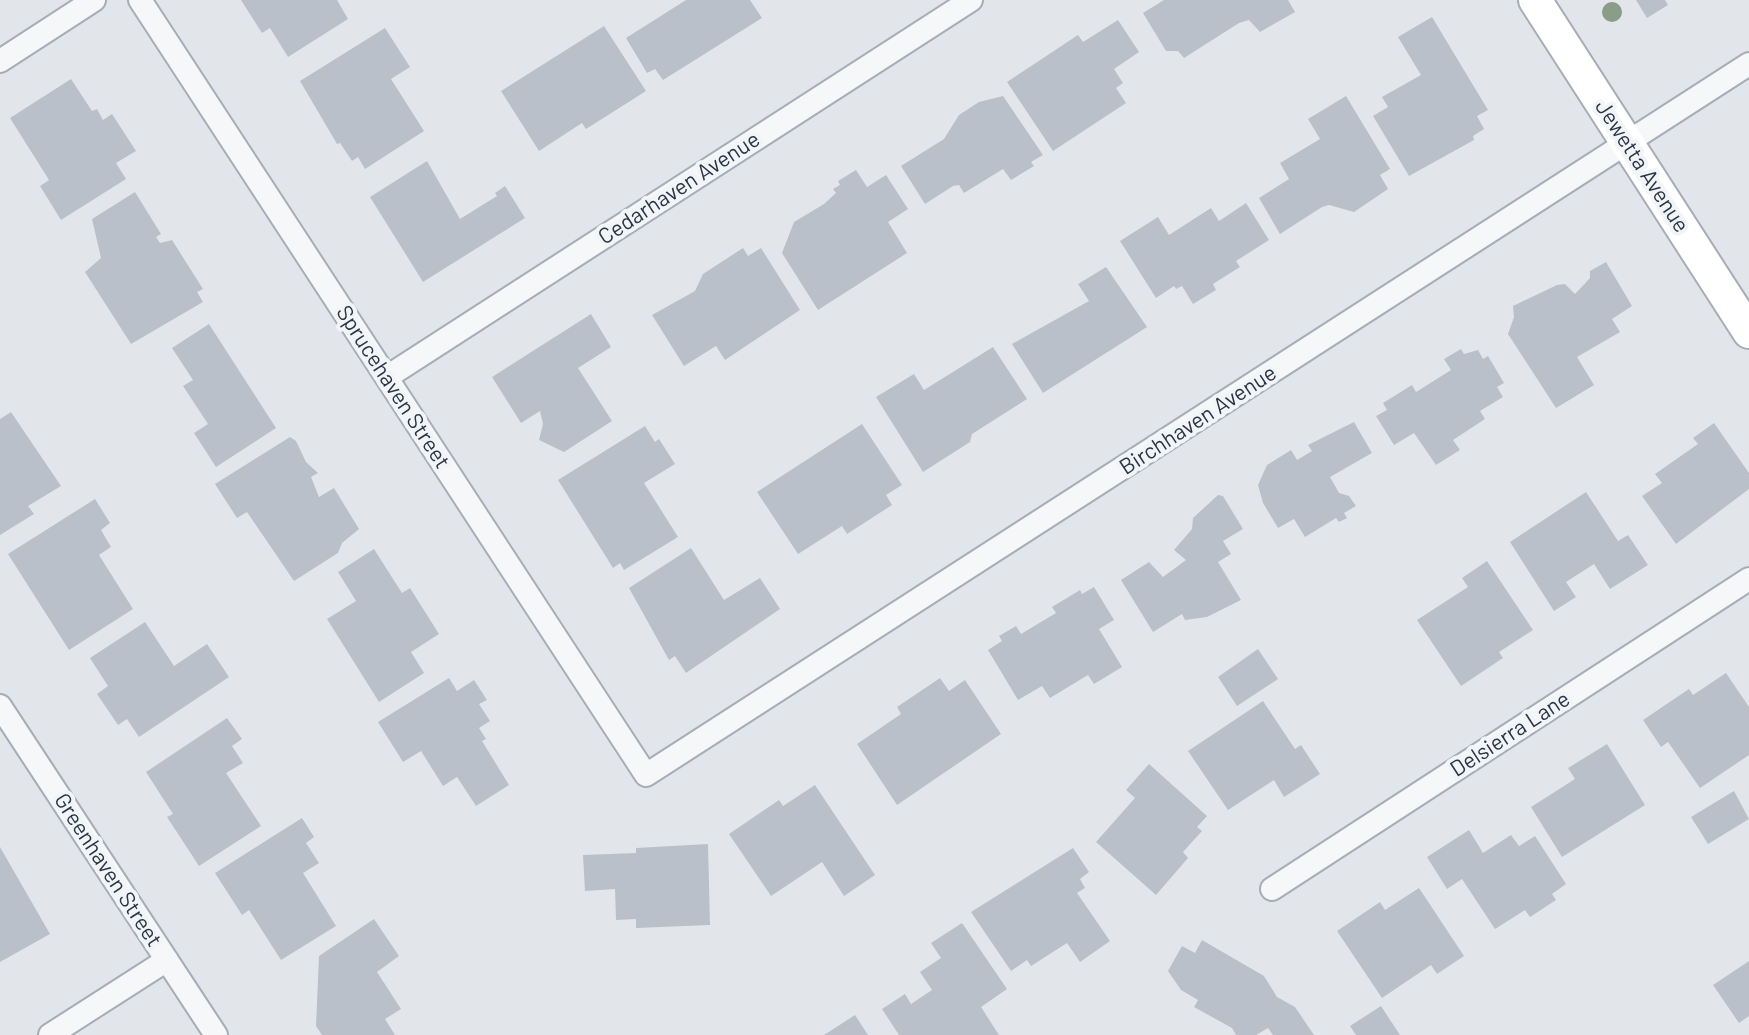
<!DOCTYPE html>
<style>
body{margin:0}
canvas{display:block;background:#e2e6eb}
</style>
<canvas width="1749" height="1035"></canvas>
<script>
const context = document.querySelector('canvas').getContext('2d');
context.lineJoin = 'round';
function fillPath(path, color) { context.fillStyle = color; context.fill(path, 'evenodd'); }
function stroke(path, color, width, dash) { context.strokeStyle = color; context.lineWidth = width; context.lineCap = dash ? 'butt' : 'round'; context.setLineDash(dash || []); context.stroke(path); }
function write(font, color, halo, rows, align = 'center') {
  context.font = font + ' Barlow,sans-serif'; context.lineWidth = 8; context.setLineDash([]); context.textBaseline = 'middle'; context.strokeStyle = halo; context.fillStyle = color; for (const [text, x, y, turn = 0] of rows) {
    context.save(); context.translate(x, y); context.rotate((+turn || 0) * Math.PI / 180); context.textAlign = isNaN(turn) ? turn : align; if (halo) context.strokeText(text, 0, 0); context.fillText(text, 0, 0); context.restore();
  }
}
const building = new Path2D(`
 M241,0H337L348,19L288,57L270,28L262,33Z
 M686,0H750L762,18L663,80L655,69L647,73L626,38Z
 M1164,0H1288L1295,12L1260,32L1249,20L1239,23L1184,58L1178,51H1166L1143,13Z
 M1636,0H1665L1668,5L1647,18Z
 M1432,17L1488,110L1477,116L1484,129L1473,136L1474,140L1409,176L1373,116L1388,107L1382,97L1421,75L1398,37Z
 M1118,20L1139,52L1114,69L1123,83L1116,88L1126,103L1053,151L1007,82L1078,35L1083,42Z
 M604,26L646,91L586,129L582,123L539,151L501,91Z
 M385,28L410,67L391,79L424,131L365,169L358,157L352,161L340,143L337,144L300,81Z
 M71,79L92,111L97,109L103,120L112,114L136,151L116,163L126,179L61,220L40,186L49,180L10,118Z
 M1003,96L1043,155L1031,162L1034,166L1011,180L1003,169L964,193L959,185L953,186L925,204L901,166L944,139L959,115L979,102Z
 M1346,96L1390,169L1380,175L1388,189L1354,212L1329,205L1322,207L1280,234L1259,198L1289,179L1280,163L1320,139L1308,119Z
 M427,161L460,219L497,196L495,193L505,186L525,218L423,282L370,197Z
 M856,170L867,187L886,175L908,209L888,222L907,253L818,310L782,253L794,222L824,204L836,193L833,189L840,185L838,181Z
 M135,192L161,234L156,237L160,243L172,240L203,289L197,292L203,302L131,344L85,272L101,258L92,219Z
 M1246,203L1269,240L1236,261L1240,267L1213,284L1216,290L1193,304L1182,286L1176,289L1174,286L1156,298L1120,241L1158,217L1169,235L1211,208L1219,221Z
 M743,248L748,256L761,248L800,310L725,360L716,346L684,366L652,315L695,291L703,274Z
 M1606,262L1632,306L1612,319L1620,332L1577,357L1594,385L1556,408L1508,334L1514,317L1513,306L1557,285L1565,284L1575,294L1590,278V271Z
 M1106,267L1147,327L1043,393L1012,344L1089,301L1078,284Z
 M591,314L611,347L578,368L612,421L564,452L539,440L543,424L540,411L521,423L492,377Z
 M209,324L276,428L216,467L194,433L208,424L183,386L193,380L172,348Z
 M993,347L1027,399L972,434L970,442L923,472L876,397L914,374L924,390Z
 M1461,349L1464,354L1478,350L1483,359L1488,356L1504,383L1497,387L1503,397L1480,411L1485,419L1453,440L1460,450L1436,465L1414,433L1394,445L1376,416L1387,410L1383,403L1412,385L1416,392L1451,370L1444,359Z
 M11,412L61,486L28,506L34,514L0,535V419Z
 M1354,422L1372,453L1330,477L1339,493L1349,496L1356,506L1344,513L1347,518L1339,522L1336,518L1305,537L1294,519L1278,528L1263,503L1258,485L1267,465L1291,450L1297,460L1312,451L1308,445Z
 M1714,423L1749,473V489L1676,544L1642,496L1662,483L1655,474L1698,444L1693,438Z
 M862,424L902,485L886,495L892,505L847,534L842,526L798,554L757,492Z
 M645,426L655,442L659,439L675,464L644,483L678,537L624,570L620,563L613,568L558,480Z
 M290,437L296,441L306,462L318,473L311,477L319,497L334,488L359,529L342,543L338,553L294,581L247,512L237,518L215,484Z
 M1586,492L1618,541L1628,535L1648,565L1610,589L1594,564L1566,582L1576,597L1554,611L1510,542Z
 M1218,495L1223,496L1243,529L1223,541L1231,554L1218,562L1241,600L1207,617L1185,620L1182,614L1153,632L1121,580L1149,562L1163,577L1186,560L1174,550L1192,529L1193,518Z
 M95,499L110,523L101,530L111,547L99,555L133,609L69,650L8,554Z
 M691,548L724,600L760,578L780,609L686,673L675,656L669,660L629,588Z
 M374,549L402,593L410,588L439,634L411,652L424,673L379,702L327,619L356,601L338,572Z
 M1487,561L1533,630L1499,652L1503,658L1461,686L1417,620L1468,587L1462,578Z
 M1094,587L1114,620L1099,629L1122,667L1094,684L1088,675L1050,698L1042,686L1018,700L988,650L1002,641L999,636L1016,626L1021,634L1056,613L1052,607L1080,590L1082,594Z
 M145,622L174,666L207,644L229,677L139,737L127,719L118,725L97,694L108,686L90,658Z
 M1258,649L1278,679L1237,706L1218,677Z
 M1726,673L1749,707V755L1700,788L1668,742L1661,747L1643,720L1689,689L1693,695Z
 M449,678L457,691L474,680L487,700L479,704L490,721L479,728L486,739L482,741L509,785L476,806L457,777L443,786L421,751L403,762L378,722Z
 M940,678L949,691L965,680L1001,734L897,805L857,744L901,714L897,707Z
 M1263,701L1295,749L1301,745L1320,774L1284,797L1274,780L1228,810L1188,751Z
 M227,718L242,739L232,746L243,763L226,773L261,826L199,866L167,817L173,814L146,772Z
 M1607,744L1645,805L1562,857L1531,807L1575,779L1568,768Z
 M1149,764L1207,816L1197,827L1202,831L1183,852L1188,858L1156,895L1096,842L1135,798L1126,790Z
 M815,785L875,875L844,896L822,862L771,896L729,834L779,800L783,806Z
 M1734,791L1749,819L1708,844L1691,817Z
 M302,818L314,837L306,843L319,863L303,873L336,926L281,960L249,910L242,915L215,873Z
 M1469,830L1483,853L1511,835L1519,846L1535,836L1566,884L1552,894L1556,900L1530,917L1525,910L1495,929L1462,879L1447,889L1427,857Z
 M708,844L710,925L636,928V919L616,920L615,889L585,891L583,855L636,853V848Z
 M0,847L50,934L0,962Z
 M1073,848L1089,872L1080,879L1085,888L1077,893L1110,941L1080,962L1067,943L1031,966L1027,960L1011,971L971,912Z
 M1419,888L1464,956L1437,974L1431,965L1382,998L1337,931L1380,902L1385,910Z
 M374,919L399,956L377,972L401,1009L385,1019L395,1035H322L316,1026L319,956Z
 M962,923L1007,989L981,1007L999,1035H899L882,1009L905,994L911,1004L932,990L920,972L941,958L931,943Z
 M1202,940L1264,976L1277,997L1295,1007L1314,1035H1273L1268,1028L1256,1035H1236L1232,1028L1194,1007L1198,1000L1181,990L1168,971L1182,946L1195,953Z
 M1749,961V1016L1739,1023L1713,985Z
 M1381,1006L1400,1035H1356L1350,1026Z
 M855,1015L868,1035H824Z`);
const street = new Path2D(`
 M140,0L646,775L1749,64
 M0,61L94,0
 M387,377L971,0
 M0,706L216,1035
 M1272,889L1749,579
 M50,1035L167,960`);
const secondary = new Path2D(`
 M1535,0L1749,332`);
const trees = [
 [1612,12]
];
const streetNames = [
 ["Jewetta Avenue",1642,166,57],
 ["Cedarhaven Avenue",679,188,-33],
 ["Sprucehaven Street",393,387,57],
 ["Birchhaven Avenue",1198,420,-33],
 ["Delsierra Lane",1510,734,-33],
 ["Greenhaven Street",108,870,57]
];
fillPath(building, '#b9c0c9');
stroke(street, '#a7adb6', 26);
stroke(secondary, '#a7adb6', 36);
stroke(street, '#f5f7f9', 22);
stroke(secondary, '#fff', 32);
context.fillStyle = '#899d87';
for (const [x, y] of trees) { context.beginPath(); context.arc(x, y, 10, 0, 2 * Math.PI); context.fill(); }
write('22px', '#293544', '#f2f5f8', streetNames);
</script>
